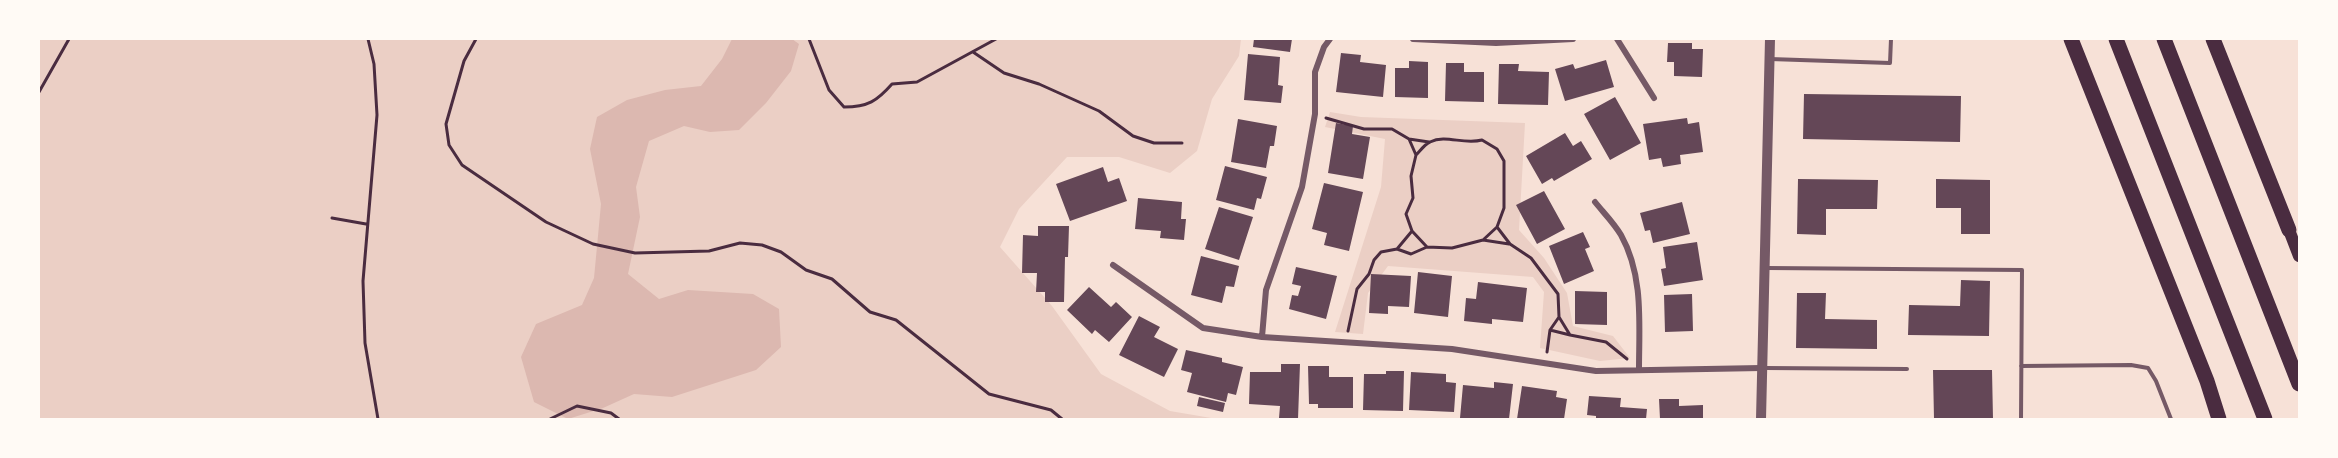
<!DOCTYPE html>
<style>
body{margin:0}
#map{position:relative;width:2338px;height:458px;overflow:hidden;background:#f7e1d7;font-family:"Exo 2",sans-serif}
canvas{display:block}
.frame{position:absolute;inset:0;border:40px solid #fffaf5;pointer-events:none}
</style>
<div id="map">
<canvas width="2338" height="458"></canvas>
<div class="frame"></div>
</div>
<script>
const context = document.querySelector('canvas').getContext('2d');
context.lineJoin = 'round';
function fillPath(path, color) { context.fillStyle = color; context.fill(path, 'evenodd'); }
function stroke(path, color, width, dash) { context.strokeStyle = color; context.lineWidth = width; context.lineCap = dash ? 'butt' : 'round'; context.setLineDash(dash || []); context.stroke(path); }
const green = new Path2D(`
 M39,39H1241L1239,56L1212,99L1197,151L1170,173L1119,157H1067L1019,209L1000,247L1052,306L1101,374L1170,411L1217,419H39Z
 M1330,112L1361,117L1525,123L1519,230L1544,258L1567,293L1573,326L1613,336L1630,358L1600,361L1540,348L1544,292L1533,277L1388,266L1368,293L1363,334L1335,332L1381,187L1385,139L1325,127Z`);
const water = new Path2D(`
 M732,39H792L799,44L791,71L766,103L739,130L710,132L684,126L649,141L636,187L640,217L628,274L659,299L688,290L753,294L779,309L781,347L756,370L672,397L634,394L603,408L568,419L534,402L521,357L536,324L582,305L594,278L601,204L590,149L597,117L627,100L665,90L701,86L722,59Z`);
const building = new Path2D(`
 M1254,39H1292L1290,52L1253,47Z
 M1668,43H1692V49H1703L1702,77L1674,76V62H1667Z
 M1341,53L1361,55L1360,62L1386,65L1383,97L1336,92Z
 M1248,54L1280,57L1278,85L1283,86L1281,103L1244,100Z
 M1606,60L1614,87L1565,101L1555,69L1573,64L1575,69Z
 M1409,61L1428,62V98L1395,97V68H1409Z
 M1446,63H1464V72H1484V102L1445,101Z
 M1499,64H1519L1518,71L1549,72L1548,105L1498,104Z
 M1804,94L1961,96L1960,142L1803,139Z
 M1615,97L1641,143L1610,160L1584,114Z
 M1687,118L1688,124L1699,122L1703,152L1680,155L1681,164L1663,167L1661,158L1649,160L1643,124Z
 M1238,119L1277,126L1274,146H1270L1266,168L1231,162Z
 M1336,123L1353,126L1352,134L1370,137L1363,179L1328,173Z
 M1565,133L1573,146L1581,141L1592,159L1554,181L1552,178L1542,184L1526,156Z
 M1225,166L1267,177L1261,199L1257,198L1254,210L1216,200Z
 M1103,167L1108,182L1119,178L1127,201L1070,221L1056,184Z
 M1798,179L1878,180L1877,209H1826V235L1797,234Z
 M1936,179L1990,180V234H1961V208H1936Z
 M1324,183L1363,192L1349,251L1324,245L1327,233L1312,229Z
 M1544,191L1565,229L1537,244L1516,205Z
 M1138,198L1182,202L1181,219H1186L1184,240L1160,238L1161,231L1135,229Z
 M1682,202L1690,234L1653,243L1650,230L1645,231L1640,213Z
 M1219,207L1253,217L1239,260L1205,249Z
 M1038,226H1069L1068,257H1065L1064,302H1045V292H1036L1037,273H1022L1023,235L1038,236Z
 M1583,232L1590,247L1585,249L1594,271L1564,284L1549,246Z
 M1697,242L1703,280L1664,286L1661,269L1666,268L1663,247Z
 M1201,256L1239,266L1234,287L1226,286L1222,303L1191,295Z
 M1296,267L1337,276L1326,319L1289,309L1292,295L1298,296L1301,286L1292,284Z
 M1418,272L1452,276L1448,317L1414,313Z
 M1371,274L1411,276L1409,307L1388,306V314L1369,313Z
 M1961,280L1990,281L1989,336L1908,335L1909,305L1960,306Z
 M1478,282L1527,288L1523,322L1492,319V324L1464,321L1466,298L1476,299Z
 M1089,287L1111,307L1116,302L1132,317L1109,342L1095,330L1092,334L1067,310Z
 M1575,291L1607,292V325L1575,324Z
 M1797,293H1826L1825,319L1877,320V349L1796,348Z
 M1692,294L1693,331L1665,332L1664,295Z
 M1139,316L1160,327L1154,337L1178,349L1164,377L1119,355Z
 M1186,350L1222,358V362L1243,367L1236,395L1228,393L1226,402L1187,392L1192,373L1181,370Z
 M1281,364H1300L1298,419L1279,418L1280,406L1249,404L1250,372H1281Z
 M1308,366H1329V377H1353V408H1318V404H1309Z
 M1933,370H1992L1993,419H1934Z
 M1386,371H1404L1403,411L1363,410L1364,374H1386Z
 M1411,372L1446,374V382L1456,383L1454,412L1409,410Z
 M1494,382L1513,384L1509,419L1460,418L1463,385L1494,388Z
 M1522,386L1557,391L1556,397L1567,399L1564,419H1517Z
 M1589,396L1621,398L1620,407L1647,409L1646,419H1596V416L1587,415Z
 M1199,397L1225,403L1223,412L1197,406Z
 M1659,399H1679V406L1703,405V419H1660Z`);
const path = new Path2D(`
 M368,39L374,64L377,115L363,281L365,343L378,419
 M476,39L464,61L446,124L449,145L462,165L546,222L593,244L635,253L709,251L740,243L762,245L781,252L806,270L832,279L870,312L896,320L989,394L1051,410L1062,419
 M809,39L829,90L844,107C868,107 877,101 892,84L917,82L996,39
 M973,52L1004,73L1039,84L1099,111L1133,136L1154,143H1182
 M39,92L69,39
 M1326,118L1364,129H1392L1409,139L1416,155L1411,176L1413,198L1406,214L1412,231L1427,247
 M1409,139L1429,142
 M1416,155C1420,151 1425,144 1430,142C1446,134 1463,145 1482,140L1497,149L1504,161V208L1497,227L1510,244L1531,258L1558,294L1559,317L1570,335L1606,342L1627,359
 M332,218L366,224
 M1483,240L1509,244
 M1397,249L1411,254L1427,247L1452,248L1483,240L1497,227
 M1550,330L1570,335
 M1348,331L1357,289L1369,274L1374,260L1381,252L1397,249L1412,231
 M1547,352L1550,330L1559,317
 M550,419L577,406L611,413L619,419`);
const service = new Path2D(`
 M1770,59L1890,63L1891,39
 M1767,268L2022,270L2021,419
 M2021,366L2131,365L2148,368L2156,381L2171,419
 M1765,368L1907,369`);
const minor = new Path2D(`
 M1413,39L1496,43L1573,39
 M1617,39L1654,98
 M1595,202C1603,212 1614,223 1621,235C1644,276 1639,324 1639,370
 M1113,265L1203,328L1262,337L1452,349L1596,371L1761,368
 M1262,337L1266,290L1302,187L1315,114V72L1324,47L1330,39`);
const tertiary = new Path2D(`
 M1761,419L1770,39`);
const secondary = new Path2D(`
 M2289,230L2299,256`);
const motorway = new Path2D(`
 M2071,39L2207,381L2219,419
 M2116,39L2265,419
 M2164,39L2299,384
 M2213,39L2289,230`);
fillPath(green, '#ebcfc5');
fillPath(water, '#dcb8b0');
fillPath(building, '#644757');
stroke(path, '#4a2c40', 3);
stroke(service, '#755966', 4);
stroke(minor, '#755966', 6);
stroke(tertiary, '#755966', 10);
stroke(secondary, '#4a2c40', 12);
stroke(motorway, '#4a2c40', 15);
</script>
